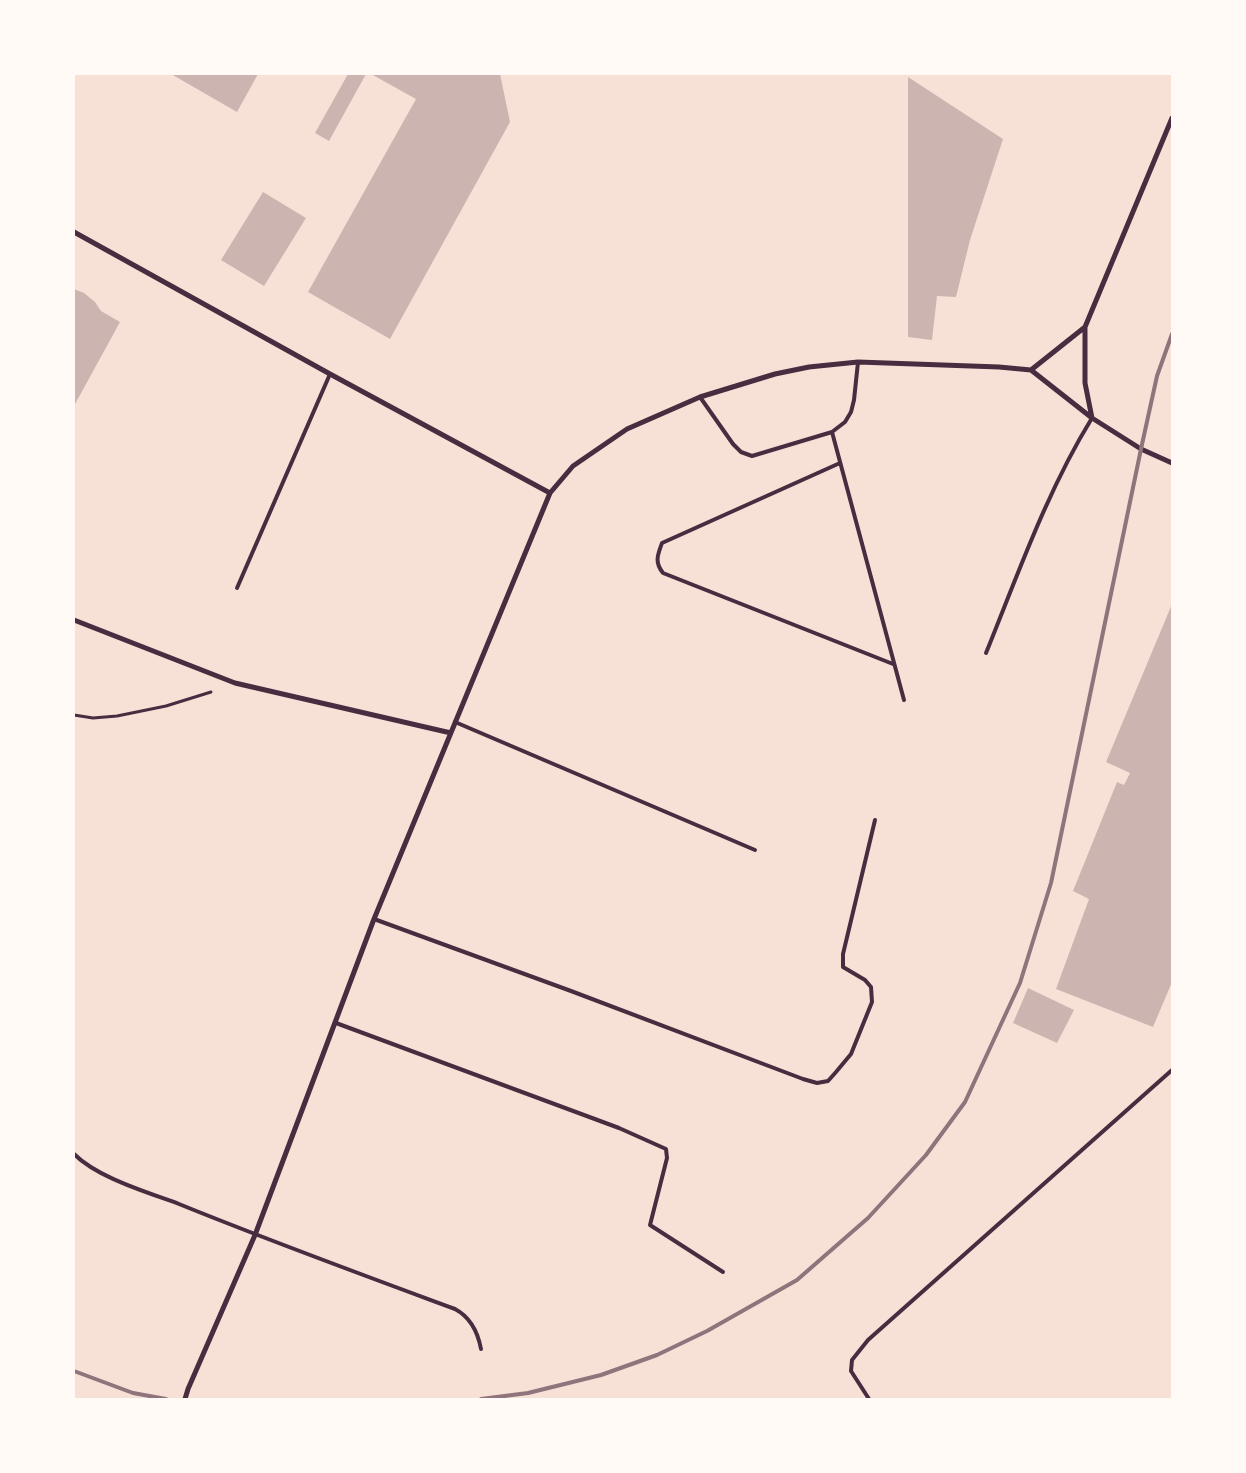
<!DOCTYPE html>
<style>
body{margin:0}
#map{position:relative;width:1246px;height:1473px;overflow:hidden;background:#f7e1d7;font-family:"Crimson Pro",serif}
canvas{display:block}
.frame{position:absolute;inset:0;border:75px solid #fffaf5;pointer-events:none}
</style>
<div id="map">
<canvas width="1246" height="1473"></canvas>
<div class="frame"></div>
</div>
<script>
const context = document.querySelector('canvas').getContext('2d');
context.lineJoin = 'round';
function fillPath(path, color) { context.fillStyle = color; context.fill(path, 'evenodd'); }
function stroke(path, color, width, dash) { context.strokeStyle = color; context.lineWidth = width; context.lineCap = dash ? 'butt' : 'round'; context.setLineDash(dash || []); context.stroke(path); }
const building = new Path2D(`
 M171,74H258L237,112Z
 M348,74H366L329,141L315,133Z
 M371,74H500L510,122L390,339L308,292L416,99Z
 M908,77L1003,139L970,240L956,297L937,296L932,340L908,337Z
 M263,192L306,218L264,286L221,260Z
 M74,289L84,293L95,302L101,311L120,322L74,406Z
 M1172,604V982L1153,1027L1056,989L1089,899L1073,891L1117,782L1124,785L1130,773L1106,762Z
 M1028,988L1074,1010L1057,1043L1013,1023Z`);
const path = new Path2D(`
 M74,715L93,718L117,716L166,706L211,692`);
const service = new Path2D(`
 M700,397L733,444L741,452L752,456L832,432L845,422L851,412L854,400L858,362
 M832,432L904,700
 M840,463L662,543C658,554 654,562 663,573L893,664
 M237,588L330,374
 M986,653C1018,574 1047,491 1092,418
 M455,722L755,850
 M374,919L571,991L803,1079L817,1083L828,1081L836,1072L851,1054L872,1002L871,987L865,980L843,967V954L875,820
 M336,1023L619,1128L666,1149L667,1158L650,1225L723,1272
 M74,1154C98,1178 147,1192 179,1204C270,1241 363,1275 455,1309C470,1317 478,1333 481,1349
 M869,1399L851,1371L852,1360L868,1340L1172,1070`);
const minor = new Path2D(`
 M74,232L330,374L550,493
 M1031,370L1092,418L1141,449L1172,463
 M1031,370L1085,327
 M1092,418L1085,383V327L1172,118
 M74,620L235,683L451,733
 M185,1399L188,1389L255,1235L374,919L550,493L573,466L627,429L700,397L775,374L809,367L858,362L999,367L1031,370`);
const rail = new Path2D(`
 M74,1371L133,1393L166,1399
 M481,1399L528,1393L601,1375L657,1355L707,1331L797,1280L868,1218L926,1155L965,1102L1020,983L1051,883L1141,449L1157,376L1172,334`);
fillPath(building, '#ccb4b1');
stroke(path, '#4a2c40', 3);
stroke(service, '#4a2c40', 4);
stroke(minor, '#4a2c40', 5);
stroke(rail, '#8f747c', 4);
</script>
